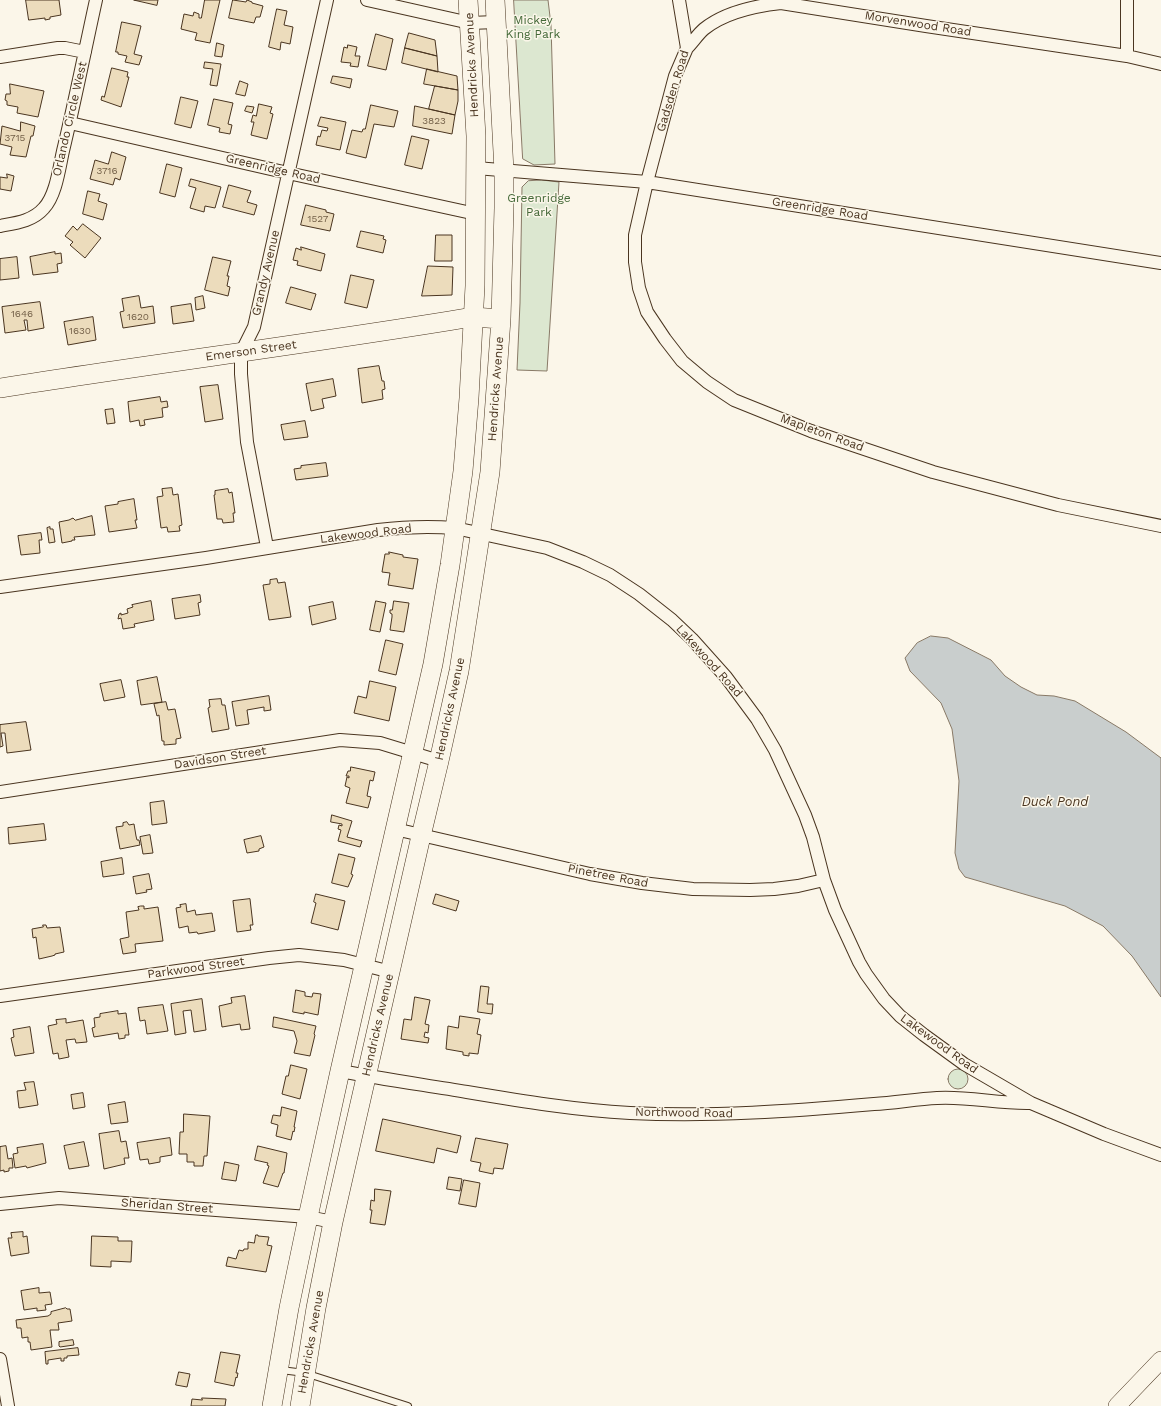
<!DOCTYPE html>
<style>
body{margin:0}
canvas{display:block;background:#fbf6e9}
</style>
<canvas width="1161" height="1406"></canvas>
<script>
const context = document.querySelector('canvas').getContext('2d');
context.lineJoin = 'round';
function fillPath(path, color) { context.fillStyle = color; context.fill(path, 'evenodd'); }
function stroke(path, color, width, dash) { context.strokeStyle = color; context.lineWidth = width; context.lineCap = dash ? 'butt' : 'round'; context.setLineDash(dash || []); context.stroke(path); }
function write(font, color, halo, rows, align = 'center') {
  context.font = font + ' "Work Sans",sans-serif'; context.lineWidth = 3; context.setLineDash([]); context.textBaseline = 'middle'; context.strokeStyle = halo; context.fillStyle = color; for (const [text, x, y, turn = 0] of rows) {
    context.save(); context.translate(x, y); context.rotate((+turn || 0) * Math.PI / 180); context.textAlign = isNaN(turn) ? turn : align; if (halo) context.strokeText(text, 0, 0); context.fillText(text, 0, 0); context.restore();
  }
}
const green = new Path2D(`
 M514,0H548L551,25L555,164L534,165L523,159Z
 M542,180L559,182L547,371L517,370L520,303L522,187L528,181Z
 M948 1079a10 10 0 1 1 20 0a10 10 0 1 1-20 0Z`);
const water = new Path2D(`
 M931,636L948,638L991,660L1005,676L1021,687L1037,695L1054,696L1075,701L1126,732L1161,758V997L1132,956L1103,926L1065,906L965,877L959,869L955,853L959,781L952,729L941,703L910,671L905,658L917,643Z`);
const building = new Path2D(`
 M26,0H59L61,15L50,17V19L45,20V18L29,20Z
 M134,0H158L157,5Z
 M205,0H220L210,43L195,40L197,33L181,29L184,14L193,16L194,12L199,14V18H201Z
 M233,0L246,2L247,0L252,2V3L263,6L260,17H256L254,23L229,18Z
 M277,9L287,11L284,25L293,27L290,44L281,42L280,50L269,47Z
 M122,22L141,26L134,54L142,56L139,65L125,62L127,56L118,54V52H116Z
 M409,33L435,40L437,56L405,48Z
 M376,34L393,39L386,70L368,66Z
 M217,43L224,45L222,57L215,56Z
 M348,45L357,47L355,56H360L358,67L350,66L351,63L341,62L344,47L347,48Z
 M405,48L437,56L438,72L402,63Z
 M205,62L221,64L217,86L210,85L213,69L204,68Z
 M112,68L128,72L127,77H129L121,107L101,100L102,96L104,97Z
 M427,69L457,76L458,90L424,84Z
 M333,76L352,79L350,88L331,83Z
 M240,81L248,84L245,96L236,94Z
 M10,84L44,91L38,117L17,113L18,107L7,105V101L5,100L6,94H10Z
 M435,86L458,90V101L455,115L429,109Z
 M181,97L198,101L191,128L175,124Z
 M214,99L233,103L228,124L232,125L230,134L219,132L220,128L208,125Z
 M259,104L272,107L270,113L273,114L267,139L251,135L254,122H251L253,115L256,116Z
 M371,105L398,111L394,127L374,124L366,158L346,153L352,130L362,132L363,129H365Z
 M247,106L254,107L252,113L245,111Z
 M415,106L455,115L452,134L413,126Z
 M321,117L346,122L340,150L316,145L318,136L320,137L322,130L327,131L328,128L318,126Z
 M21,122L35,126L33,136H31L26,157L10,155L12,147L0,144L2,126L20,131Z
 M412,136L429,140L422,169L405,165Z
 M112,152L126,157L120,180L115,178L113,185L90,179L95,160L108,164Z
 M167,164L182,168L175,197L160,193Z
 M7,174L14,176L11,191L0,189V177L7,178Z
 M191,179L221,187L215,208L205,206L204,212L190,208L196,188L189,186Z
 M229,185L251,191L247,202L257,205L254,215L223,207Z
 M88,191L100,194L98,201L107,204L103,220L83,214Z
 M306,205L326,210V212L334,214L330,231L301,225Z
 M83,224L101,238L85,258L70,245L73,242L65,236L73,226L77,230Z
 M361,231L384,236L383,239L386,240L383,253L357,247Z
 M436,235H452V261H435Z
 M301,247L325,254L321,271L297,265L298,261L293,260L296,248L301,250Z
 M55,252V254L61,253L62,263L57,264L58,272L33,275L30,257Z
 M17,257L19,278L0,280V259Z
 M213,257L231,261L227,276H229L227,286L230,287L228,296L205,290Z
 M428,266L453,267L452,295L422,296Z
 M351,275L374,280L367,308L345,303Z
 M291,287L316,294L311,310L286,303Z
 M139,296L141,308L153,306L155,323L123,328L120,312L124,311L122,299Z
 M203,296L205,308L196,310L195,298Z
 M40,302L44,328L28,331L27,320H24L26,330L5,333L2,307Z
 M191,304L194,321L173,324L171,307Z
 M93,317L96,340L68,345L64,322Z
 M379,366L382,381H384L385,389L382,390L383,399L362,403L358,369Z
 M333,379L336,396L322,399L324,408L311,411L306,384Z
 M218,385L223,419L205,422L200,387Z
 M160,397L161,402L167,401L168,407L162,408L163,417L144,420L145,425L140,426L139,420L130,422L128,402Z
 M113,409L115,423L107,424L105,410Z
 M305,421L308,437L284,440L281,425Z
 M326,463L328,476L296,480L294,469L301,468V466Z
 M172,488L173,495L178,494L182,525L179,526L180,531L168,532L167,527L161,528L157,497L163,496L162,489Z
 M228,489L229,493L232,492L235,513H233L234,522L223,523L222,519H217L214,495H215V491Z
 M134,499L137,520H135L137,528L109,532L105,506L118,504V502Z
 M92,516L95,535L74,537L75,540H72V541L62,543L59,522L69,520L73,518L75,520Z
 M50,527V529H53L55,542L49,543L47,528Z
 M41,533L42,540H39L40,553L21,555L18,536Z
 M389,552L403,555V557L418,559L413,589L388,585L390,573L382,572L385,554H389Z
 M277,579L278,583L285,582L291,617L269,620L263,585L270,584V580Z
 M200,595L201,602L198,603L200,615L175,619L172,599Z
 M151,601L154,620L134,624L135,627L123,629L121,618L118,619L119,614L121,613V615L128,613L127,609L133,607L132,605Z
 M376,601L386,603L380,632L370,630Z
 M394,601L409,603L404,632L390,630L392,617V614L390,613V610H392Z
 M333,602L336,619L312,625L309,607Z
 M386,640L403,644L396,675L379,671Z
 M157,677L162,702L141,705L137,681Z
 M121,680L125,697L104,701L100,684Z
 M370,681L396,687L389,721L354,713L358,696L366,698Z
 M269,696L271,710L264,711V707L247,710L249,724L236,726L232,702Z
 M221,699L222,705H225L229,729L212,732L208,708L210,707L209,700Z
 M166,702L168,710L175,709L181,738L176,739V744L164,745V741H162L159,715L157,716L154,704Z
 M26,722L31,750L7,753L5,733H1L3,746L0,747V725Z
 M351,767L375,772L373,781L370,780L367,796L371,797L368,808L346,803L350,788L345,786L347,777L349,778V776H346L348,771H350Z
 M164,801L167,823L152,825L150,803Z
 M332,815L352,821L347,837L362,841L360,847L338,841L341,830L338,829L339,825L342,826V824L331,822Z
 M127,822L129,825L134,824L136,836L137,840H139L140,845L120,849L116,827L123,826V823Z
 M44,824L46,840L9,844L8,828Z
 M150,835L153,853L143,854L140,837Z
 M261,836L264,847L259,849V851L247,853L244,840Z
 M339,854L355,858L351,874L353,875L348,887L332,883Z
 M122,858L124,874L103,877L101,862Z
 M149,874L152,889L146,890L147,892L136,894L133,877Z
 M316,894L345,901L338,930L311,923L316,903L314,902Z
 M436,894L459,901L456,911L433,904Z
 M250,899L253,925H250L251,930L237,932L233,901Z
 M186,904L187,912L195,910L196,915L212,913L215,931L198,934L197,932L189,933L188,926L179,928L176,908L181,907L180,905Z
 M141,906H144V909L158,907L163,941L135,944L136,952L123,954L120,939L129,937L126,912L139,910L138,907Z
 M43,925H46L47,928L60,927L64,952L55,954V955L52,956L39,959L36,937L33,938L32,929L43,927Z
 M481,986L489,987L487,1004H493L492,1014L478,1012Z
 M296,990L305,992V996L312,997L313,993L321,994L318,1015L304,1012V1014L293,1012Z
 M245,996L250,1029L241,1030L240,1024L222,1027L219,1006L232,1003L231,998Z
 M415,997L430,1000L425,1024L429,1025L428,1033L425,1032L424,1037L429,1038L428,1043L401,1039L404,1019L411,1020Z
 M202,999L206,1030L194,1032L191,1010L183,1011L186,1033L175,1035L171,1004Z
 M163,1005L168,1031L147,1034L145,1020L140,1021L138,1008Z
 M118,1011V1014L126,1013L129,1035H125V1038L119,1039L118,1033L94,1037L92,1028L95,1027L94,1018L100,1017V1014Z
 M460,1016L480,1019L477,1034L481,1035L478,1054L469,1053V1056L463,1055V1052L446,1049L448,1026L458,1028Z
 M274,1017L316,1026L314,1034L315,1035L310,1056L294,1053L297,1041L294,1031L273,1027Z
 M66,1019V1023L83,1020L87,1042L76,1043L75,1039L66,1040L69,1057L59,1059L58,1053L53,1054L48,1026L57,1024L56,1020Z
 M30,1027L34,1053L15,1056L11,1038L14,1037L13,1030Z
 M291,1065L307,1069L300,1099L282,1094L286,1076H288Z
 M34,1082L38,1105L19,1108L17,1091L26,1090L24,1083Z
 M83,1093L85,1107L73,1109L71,1095Z
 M125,1102L128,1122L111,1124L108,1105Z
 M282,1107L297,1111L294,1127H295L294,1132L293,1131L291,1140L276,1136L278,1125L271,1123L273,1115L280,1116Z
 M184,1114L210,1116L207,1156H204L203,1166H194V1162H187V1154H179L180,1132H183Z
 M383,1119L461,1136L457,1153L437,1148L434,1163L376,1151Z
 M119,1131L121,1142L126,1141L129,1158H124L125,1164L104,1169L99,1134Z
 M170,1138L172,1155L160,1157V1162L149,1164L148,1159L140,1160L137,1143Z
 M476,1138L508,1144L503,1169L494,1168L493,1174L479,1171L481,1163L471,1161Z
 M84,1142L89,1166L69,1169L64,1146Z
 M43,1144L46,1163L27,1168L26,1166L15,1168L13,1154L18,1153L17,1148Z
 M6,1146L8,1159L12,1158L13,1168H9V1171L4,1172V1170L0,1171V1147Z
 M258,1146L287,1153L284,1173H283L278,1187L263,1183L269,1166L267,1165L268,1163L255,1160Z
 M225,1162L239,1165L236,1181L222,1179Z
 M449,1177L462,1179L460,1191L447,1189Z
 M464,1180L480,1183L476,1207L459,1204Z
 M375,1189L391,1191L385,1225L370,1223L372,1210H370L371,1200L374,1201Z
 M23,1232V1237L27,1236L29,1253L11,1256L8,1238H12L11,1233Z
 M256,1235H258V1236L269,1237L267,1245L272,1246L266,1272L226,1266L228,1257L236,1259L239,1250L243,1251L244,1249H248V1242L254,1243Z
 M92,1236L118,1237V1241H132L131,1262L111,1261V1267L91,1266Z
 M39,1288V1293L50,1292L52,1304L45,1305L46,1310L37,1311V1308L24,1310L21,1291Z
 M66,1308L67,1309H70L72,1321L58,1323L59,1330H50L52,1347L31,1350L30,1342H28V1337L22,1338L21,1328H17L16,1320L48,1316L51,1314V1312Z
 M73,1340L74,1345L60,1347L59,1346V1342Z
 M78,1348L79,1355L67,1356V1358H64V1361H61V1358L48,1360V1364H46L45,1352Z
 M221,1352L240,1355L236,1373H238L237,1378L236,1377L234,1386L215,1382Z
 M179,1372L190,1374L187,1387L176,1385Z
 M202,1398L226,1399L225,1406H191L192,1399L202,1400Z`);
const lane = new Path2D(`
 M281,1370L305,1373L408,1406`);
const street = new Path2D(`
 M367,0L470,23L496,22
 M679,0L687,48L675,76L647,182L635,235V262L639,288L647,312L665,339L682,361L707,382L734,400L811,431L933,472L1058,505L1161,526
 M687,48C693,42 698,34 704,29C725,12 754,6 781,3L926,26L1127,56L1161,64
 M1127,56V0
 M0,57L58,48H65L85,52
 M70,123L288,173L476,214
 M476,168L647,182L1161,263
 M0,226C16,223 33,221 44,208C56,195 59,169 63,151C75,101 85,50 96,0
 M267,547L247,442L241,374V353L254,327L327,0
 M0,587L206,558L378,530C403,527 429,526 455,528L547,548L583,562L610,575L639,594L672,620L692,639L726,677L757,719L775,750L805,815L813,837L824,880L835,910L859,962L866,974L884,999L900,1016L924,1035L964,1064L1031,1103L1104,1134L1161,1155
 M0,792L340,740L380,743L439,761
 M395,829L590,874L642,883L693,889L750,890L774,889L798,886L824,880
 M0,996L269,958L299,955L344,960L391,972
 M340,1071C382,1079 425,1085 467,1092C521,1101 575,1110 630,1113C712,1117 793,1111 874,1104C895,1103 916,1099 937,1098C968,1096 999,1104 1031,1103
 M0,1204L59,1198L308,1217L333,1222
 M0,1359L8,1406`);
const secondary = new Path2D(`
 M1117,1406L1161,1360`);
const primary = new Path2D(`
 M0,388C158,363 316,343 473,317L501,319
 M272,1406L289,1308L308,1217L340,1071L433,664L450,565L463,471L469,398L475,286L476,136L468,0
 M300,1406L316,1308L333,1222L421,836L439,761L459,671L490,472L501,319L504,208V171L495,0`);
const numberNames = [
 ["3823",434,121],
 ["3715",15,138],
 ["3716",107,171],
 ["1527",318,219],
 ["1646",22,314],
 ["1620",138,317],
 ["1630",80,331]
];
const parkNames = [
 ["Mickey",533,20],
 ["King Park",533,34],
 ["Greenridge",539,198],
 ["Park",539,212]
];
const streetNames = [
 ["Morvenwood Road",918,24,9],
 ["Hendricks Avenue",472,65,-93],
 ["Gadsden Road",673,91,-73],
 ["Orlando Circle West",70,119,-77],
 ["Greenridge Road",273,169,13],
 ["Greenridge Road",820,209,9],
 ["Grandy Avenue",266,273,-77],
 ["Emerson Street",251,351,-8],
 ["Hendricks Avenue",496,389,-86],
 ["Mapleton Road",822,433,20],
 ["Lakewood Road",366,534,-7],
 ["Lakewood Road",709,661,48],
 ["Hendricks Avenue",450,709,-78],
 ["Davidson Street",220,758,-9],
 ["Pinetree Road",608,876,11],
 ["Parkwood Street",196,968,-8],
 ["Hendricks Avenue",378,1025,-77],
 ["Lakewood Road",939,1044,36],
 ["Northwood Road",684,1113,1],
 ["Sheridan Street",167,1206,4],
 ["Hendricks Avenue",311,1342,-80]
];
const waterNames = [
 ["Duck Pond",1055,802]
];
fillPath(green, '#dce7d0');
stroke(green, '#887966', 1);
fillPath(water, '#c9cecd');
stroke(water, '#887966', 1);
fillPath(building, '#ecdcbc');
stroke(building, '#4a3520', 1);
stroke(lane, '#4a3520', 8);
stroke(street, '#4a3520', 14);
stroke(secondary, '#4a3520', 18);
stroke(primary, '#4a3520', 20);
stroke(lane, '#fbf6e9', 6);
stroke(street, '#fbf6e9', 12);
stroke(secondary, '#fbf6e9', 17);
stroke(primary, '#fbf6e9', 19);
write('10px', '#725f47', null, numberNames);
write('12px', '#436837', '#fbf6e9', parkNames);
write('12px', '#4a3520', '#fbf6e9', streetNames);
write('italic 13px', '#4a3520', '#fbf6e9', waterNames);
</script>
